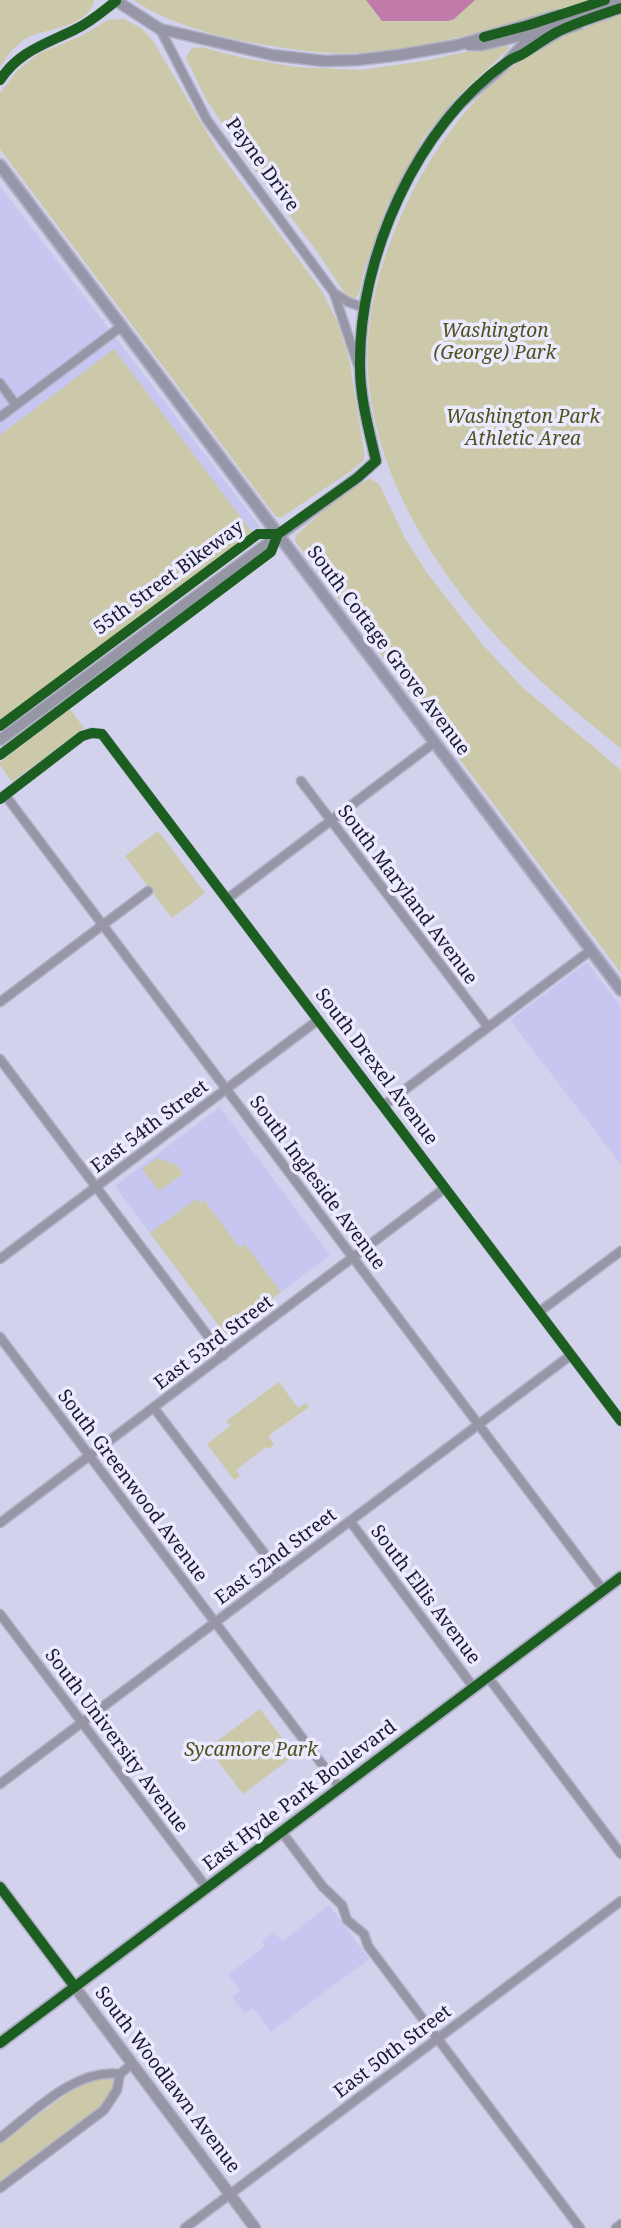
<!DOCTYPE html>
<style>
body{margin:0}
canvas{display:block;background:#d2d2ed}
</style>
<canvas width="621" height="2228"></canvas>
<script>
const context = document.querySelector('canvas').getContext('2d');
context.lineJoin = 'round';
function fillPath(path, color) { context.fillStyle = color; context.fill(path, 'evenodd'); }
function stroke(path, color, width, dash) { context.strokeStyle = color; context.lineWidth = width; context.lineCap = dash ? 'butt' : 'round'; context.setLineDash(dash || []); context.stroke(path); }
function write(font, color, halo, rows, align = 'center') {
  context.font = font + ' "Noto Serif",serif'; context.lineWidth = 7; context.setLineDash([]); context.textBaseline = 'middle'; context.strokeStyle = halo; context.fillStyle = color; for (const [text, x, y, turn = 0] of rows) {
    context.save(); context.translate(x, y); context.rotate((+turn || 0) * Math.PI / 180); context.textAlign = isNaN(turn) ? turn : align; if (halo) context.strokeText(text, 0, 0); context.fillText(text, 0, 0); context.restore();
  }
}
const built = new Path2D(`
 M0,186L260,527L0,723Z
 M587,962L621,1007V1165L510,1020Z
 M220,1107L330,1255L225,1334L115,1186Z
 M329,1905L369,1959L271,2032L253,2008L244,2013L232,1997L240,1991L228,1975L265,1946L262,1941L273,1932L283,1941Z`);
const green = new Path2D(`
 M0,0H94C92,23 53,29 36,34C20,39 8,53 0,67Z
 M133,0H590C517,23 436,48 360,53C324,55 289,49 254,43C210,35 171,24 133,0Z
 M621,14V749C590,723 558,698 528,669C449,592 375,486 368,373C364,308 386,242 416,185C450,122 500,64 566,33C583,25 603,20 621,14Z
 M124,19L142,29L153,41L218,151L322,291L338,323L349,358L364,451V460L351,471L282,517H276L0,149V93L17,71L38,54L83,35L108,20Z
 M506,43L509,47L508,50L454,100L424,137L387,206L365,267L359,294L355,299L346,295L316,250L244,156L206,99L186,58L191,49L201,47L243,58L297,67L359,70L424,61Z
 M114,349L252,532L0,722V435Z
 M371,479L379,484L405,538L427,573L483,645L523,688L621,770V973L295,541L296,535C314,520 351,483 371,479Z
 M70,709L84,728L12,782L0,765V762Z
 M158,831L205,893L172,918L125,856Z
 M157,1158L177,1165L183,1174L159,1191L142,1169Z
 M196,1199L200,1203L204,1200L240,1248L245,1244L281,1292L225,1334L150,1233Z
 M279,1382L298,1408L306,1403L309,1407L272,1433L269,1437L274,1445L268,1449L266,1447L236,1470L240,1476L234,1480L207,1444L230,1426L226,1421Z
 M260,1709L295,1755L243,1794L208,1748Z
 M99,2076L116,2078L110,2096L100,2108L0,2182V2143L80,2084Z`);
const water = new Path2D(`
 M366,0H475L454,19L448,21H382Z`);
const minor = new Path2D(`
 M160,29L207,120L334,293L359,368
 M0,80C19,51 46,44 76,29C91,22 103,11 116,1
 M334,293L348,302L365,308
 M0,383L16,405
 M0,417L122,326
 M301,781L488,1027
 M5,795L603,1590
 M0,799L82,736L92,733L102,734L621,1421
 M227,899L435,742
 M0,1002L148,891
 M0,1059L223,1356
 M383,1106L591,950
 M0,1259L318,1020
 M539,1312L621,1251
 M0,1337L340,1788
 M154,1408L280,1574
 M350,1521L474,1688
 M0,1523L445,1188
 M0,1614L207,1888
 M488,1677L621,1854
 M0,1784L571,1355
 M281,1831L323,1887L342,1905L347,1920L364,1934L368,1946L580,2228
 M0,2138C34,2112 75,2068 120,2074
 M0,2188L104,2110L117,2090L120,2074L132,2064
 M185,2228L621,1901
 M616,2228L621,2224`);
const tertiary = new Path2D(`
 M115,0L160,29L272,55L324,61L357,60L400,55L458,45L559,15
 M571,22L584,21L621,8
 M469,45H482L536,32
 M515,57L560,31L579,24
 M0,740L357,478L376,461C369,430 360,397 360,366C359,278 394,184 450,115C467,94 490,80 508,61C518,49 530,38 544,29C566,15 594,10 618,0
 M0,1887L255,2228`);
const secondary = new Path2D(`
 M0,165L621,990
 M0,2043L621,1577`);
const cycleway = new Path2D(`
 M484,37L529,25L605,0
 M0,80C19,51 46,44 76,29C91,22 103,11 116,1
 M278,534L357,478L376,461C369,430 360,398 360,367C358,258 417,125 507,62C511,59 516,57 521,55C533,48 544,39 557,32C577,22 600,15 621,8
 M0,726L258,534H278
 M0,755L271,552L278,534
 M0,799L82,736L92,733L102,734L621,1421
 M0,1887L75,1987
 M0,2043L621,1577`);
const streetNames = [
 ["Payne Drive",262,165,54],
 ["55th Street Bikeway",169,578,-36],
 ["South Cottage Grove Avenue",388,651,53],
 ["South Maryland Avenue",407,895,53],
 ["South Drexel Avenue",376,1067,53],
 ["East 54th Street",150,1127,-37],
 ["South Ingleside Avenue",317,1183,53],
 ["East 53rd Street",214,1343,-37],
 ["South Greenwood Avenue",132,1486,53],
 ["East 52nd Street",276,1557,-37],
 ["South Ellis Avenue",425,1595,53],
 ["South University Avenue",116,1741,53],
 ["East Hyde Park Boulevard",300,1796,-37],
 ["East 50th Street",393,2052,-37],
 ["South Woodlawn Avenue",167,2080,53]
];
const parkNames = [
 ["Washington",495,332],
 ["(George) Park",495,354],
 ["Washington Park",523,418],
 ["Athletic Area",523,440],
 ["Sycamore Park",251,1751]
];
fillPath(built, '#c7c6f1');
fillPath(green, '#cbc9aa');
fillPath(water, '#c07bab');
stroke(minor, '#b0afc5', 11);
stroke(tertiary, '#b0afc5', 13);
stroke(secondary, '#b0afc5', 14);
stroke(minor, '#9696a7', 8);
stroke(tertiary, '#9696a7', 10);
stroke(secondary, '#9696aa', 10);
stroke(cycleway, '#1b5e20', 10);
write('19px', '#1b1930', '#ebeafe', streetNames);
write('italic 19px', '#52501e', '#ebeafe', parkNames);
</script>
